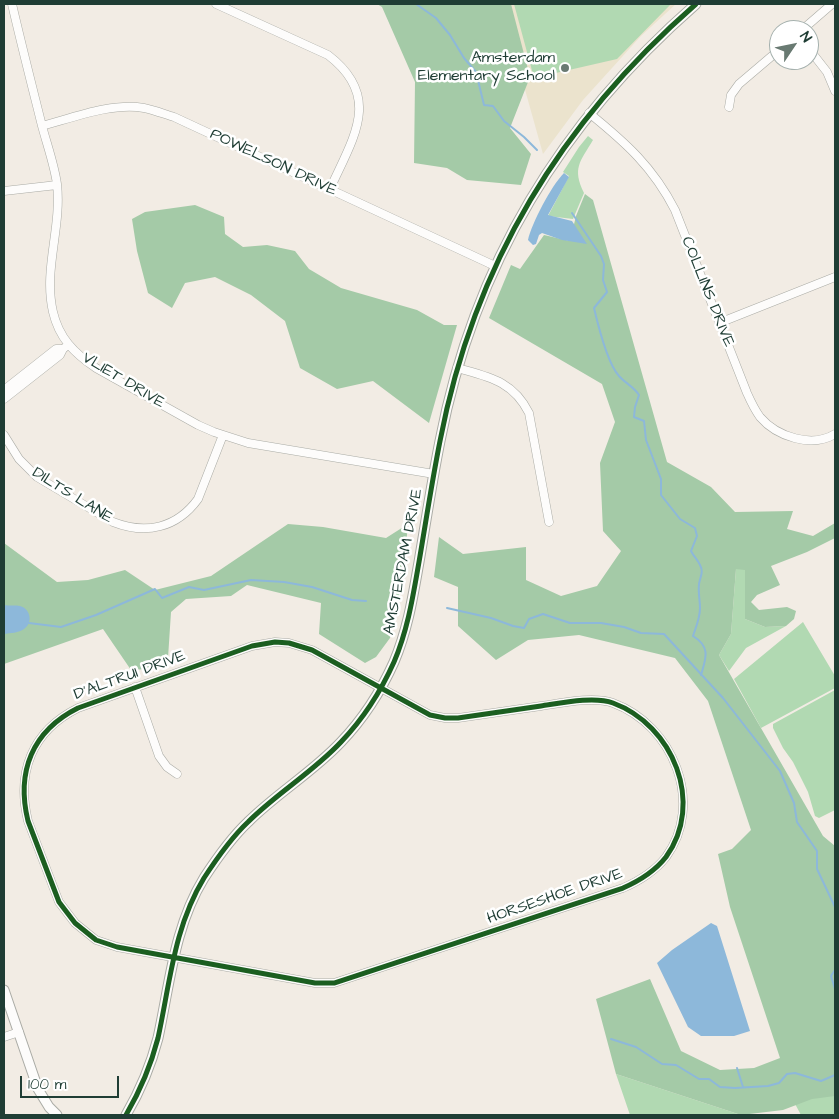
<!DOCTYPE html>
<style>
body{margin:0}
#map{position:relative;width:839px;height:1119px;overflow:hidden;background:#f2ece4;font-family:"Architects Daughter",sans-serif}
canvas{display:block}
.frame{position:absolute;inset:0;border:5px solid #1f3d34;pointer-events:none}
.north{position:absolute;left:769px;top:20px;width:50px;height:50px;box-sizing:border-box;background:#fff;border:1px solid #a5b1ae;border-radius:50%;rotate:56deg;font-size:14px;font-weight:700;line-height:20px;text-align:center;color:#1f3d34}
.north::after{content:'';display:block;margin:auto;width:18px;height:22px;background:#697a72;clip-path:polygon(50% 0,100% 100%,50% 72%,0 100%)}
.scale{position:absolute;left:20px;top:1076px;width:99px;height:22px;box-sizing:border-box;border:2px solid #1f3d34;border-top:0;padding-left:6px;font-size:15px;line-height:18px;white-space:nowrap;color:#1f3d34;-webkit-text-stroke:4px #fff;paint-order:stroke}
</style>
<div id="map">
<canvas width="839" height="1119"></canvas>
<div class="frame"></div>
<div class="north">N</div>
<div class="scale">100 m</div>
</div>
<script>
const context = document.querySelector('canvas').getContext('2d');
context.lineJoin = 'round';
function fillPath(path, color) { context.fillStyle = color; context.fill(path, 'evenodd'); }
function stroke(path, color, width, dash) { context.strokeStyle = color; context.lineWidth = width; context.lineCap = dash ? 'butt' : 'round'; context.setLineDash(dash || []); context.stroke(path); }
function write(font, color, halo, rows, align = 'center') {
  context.font = font + ' "Architects Daughter",sans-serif'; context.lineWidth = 5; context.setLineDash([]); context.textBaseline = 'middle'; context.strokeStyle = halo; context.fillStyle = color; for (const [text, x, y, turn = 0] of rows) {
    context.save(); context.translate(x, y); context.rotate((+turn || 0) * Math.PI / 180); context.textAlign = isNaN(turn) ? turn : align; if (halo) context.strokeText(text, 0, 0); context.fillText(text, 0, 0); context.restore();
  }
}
const built = new Path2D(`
 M501,4H676L641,36L583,100L543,154Z`);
const green = new Path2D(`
 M514,4H671L617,59L534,78Z
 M588,136L593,140C580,162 572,168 584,193L573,219L548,216L569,176L563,172L579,147Z
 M736,569H745V619L765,627L786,626L746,648L729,671L719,655L731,634Z
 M803,622L835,676V688L761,728L734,679Z
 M835,690V810L819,818L815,816L808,792L793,762L783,748L773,728V724Z
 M616,1074L741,1115H630Z
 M835,1091V1115H801L794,1102Z`);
const forest = new Path2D(`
 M377,4H511L530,77L510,128L531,154L521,185L467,180L447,168L414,163L415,82L382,7Z
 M585,194L593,200L667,462L711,487L735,512L793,511L787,529L813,536L835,523V538L807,552L771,566L780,585L757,595L751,602L759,610L787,607L796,611L794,619L786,626L765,627L745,619V570L736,569L731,634L719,655L823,836L835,846V1096L812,1099L783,1110L741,1115L616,1074L596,999L650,979L681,1051L720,1070L754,1068L780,1058L730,907L718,854L732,849L751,830L708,701L675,658L579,635L528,640L496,660L458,626V587L434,577L439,537L463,554L526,547V580L561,596L597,586L621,551L603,531L600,463L615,422L602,384L489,318L511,265L520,269L544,235L570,241L576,216Z
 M195,205L224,217L225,234L243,247L267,245L295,251L309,269L341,288L417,310L444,325H457L429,423L373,381L337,389L300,368L285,321L251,295L215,277L185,283L172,308L148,293L137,251L132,219L145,212Z
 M288,524L323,527L386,538L408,524L403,577L390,638L376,657L365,663L319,634L321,603L247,585L231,596L186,599L171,612L168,658L148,669L131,670L103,629L4,664V543L57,582L88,580L125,570L155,590L211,576Z`);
const water = new Path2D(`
 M564,173L569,177L548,215L572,221L587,244L562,240L542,233L539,235L536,244L533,245L528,240C532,223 551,186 564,173Z
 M4,605C9,606 16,605 20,606C31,609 33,623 24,629C19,633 10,633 4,634Z
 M711,923L717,926L750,1031L734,1036H701L688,1027L657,963L672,950Z`);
const stream = new Path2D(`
 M416,4L436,18L450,35L464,58L476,72L484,105L493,106L504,121L524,137L537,150
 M572,213L601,256L604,264L603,280L607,292L594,308C598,325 607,363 619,376C625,383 634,387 639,395L635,407L634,417L644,421L646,440L661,479V495L680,519L695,528L697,536L691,551C694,557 698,560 700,565C704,572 700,577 699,584C698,593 700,600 700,608C700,618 696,627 693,636C711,647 706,658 701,675
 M447,608L491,618L513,626L524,628L529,619L543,614L570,623H601L624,627L641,633L664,634L723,698L780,771L794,803L797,822L817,851V869L835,907
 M29,623L61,627L96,615L155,589L162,598L189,587L204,590L251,580L284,582L312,587L352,600L366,601
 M835,970L831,976L835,989
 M611,1039L636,1047L662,1064L676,1065L699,1079H709L720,1087L735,1088L768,1086L779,1083L787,1074L795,1073L821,1081L835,1075
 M737,1068L743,1087`);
const minor = new Path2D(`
 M12,4C21,43 31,82 41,122C46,142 54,163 57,184C62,227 43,270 53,312C59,338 74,353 96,368L198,425L214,432L248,443L434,474
 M216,4L328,55C383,97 353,138 330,189
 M802,30L832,4
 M809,49L827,72L835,91
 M729,107L731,95L739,84L779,50
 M589,113C626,143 653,167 675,210L747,393C751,402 755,410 760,417C777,437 812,448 835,434
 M42,126C72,118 113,102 144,108C154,110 164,114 174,117L495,266
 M4,191L57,185
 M719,323L835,277
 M457,368C489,377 513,381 529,413L549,522
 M4,390L56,349H63L68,345
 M4,399L60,355L63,349
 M4,435L19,459L37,477L113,522C146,535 177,528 198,499L223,435
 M275,642L289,643L312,650L430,715L445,718H458C486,714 513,710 541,706C561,703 594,696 613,703C673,725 705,803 666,857C655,871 639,881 623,888L334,983H315L117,947L96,940L75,923L59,902L28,821C16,772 32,731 78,708L252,646Z
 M135,687L159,756L167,767L177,774
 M4,1037L19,1032`);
const tertiary = new Path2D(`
 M4,990L38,1089L49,1107L57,1115
 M126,1115C140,1091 151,1065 158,1038C170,983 174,927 204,878C217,858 231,838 248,822C277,793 313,772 341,742C363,719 381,691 394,662C408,629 413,596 419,562C426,521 432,481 440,441C474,264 561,122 696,4`);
const cycleway = new Path2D(`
 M275,642L289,643L312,650L430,715L445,718H458C486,714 513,710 541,706C561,703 594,696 613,703C673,725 705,803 666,857C655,871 639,881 623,888L334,983H315L117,947L96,940L75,923L59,902L28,821C16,772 32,731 78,708L252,646Z
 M126,1115C140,1091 151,1065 158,1038C170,983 174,927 204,878C217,858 231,838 248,822C277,793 313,772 341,742C363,719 381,691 394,662C408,629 413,596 419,562C426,521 432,481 440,441C474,264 561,122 696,4`);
const markers = [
 [565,68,5,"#697a72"]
];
const poiNames = [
 ["Amsterdam",555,59],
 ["Elementary School",555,77]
];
const streetNames = [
 ["POWELSON DRIVE",273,163,25],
 ["COLLINS DRIVE",707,292,68],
 ["VLIET DRIVE",123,381,31],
 ["DILTS LANE",72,496,32],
 ["AMSTERDAM DRIVE",404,562,-79],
 ["D'ALTRUI DRIVE",130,676,-20],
 ["HORSESHOE DRIVE",555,897,-19]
];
fillPath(built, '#ebe3cd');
fillPath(green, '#b1d9b2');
fillPath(forest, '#a4caa7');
fillPath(water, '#8db8da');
stroke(stream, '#8db8da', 2);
stroke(minor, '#aaaba5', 9);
stroke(tertiary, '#aaaba5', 11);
stroke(minor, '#fdfcfb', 8);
stroke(tertiary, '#fdfcfb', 9);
stroke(cycleway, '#1b5e20', 5);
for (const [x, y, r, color] of markers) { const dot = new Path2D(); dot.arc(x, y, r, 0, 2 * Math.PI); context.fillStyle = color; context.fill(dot); stroke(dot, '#fff', 2); }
write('16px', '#1f3d34', '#fff', poiNames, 'right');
write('16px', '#1f3d34', '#fff', streetNames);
</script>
